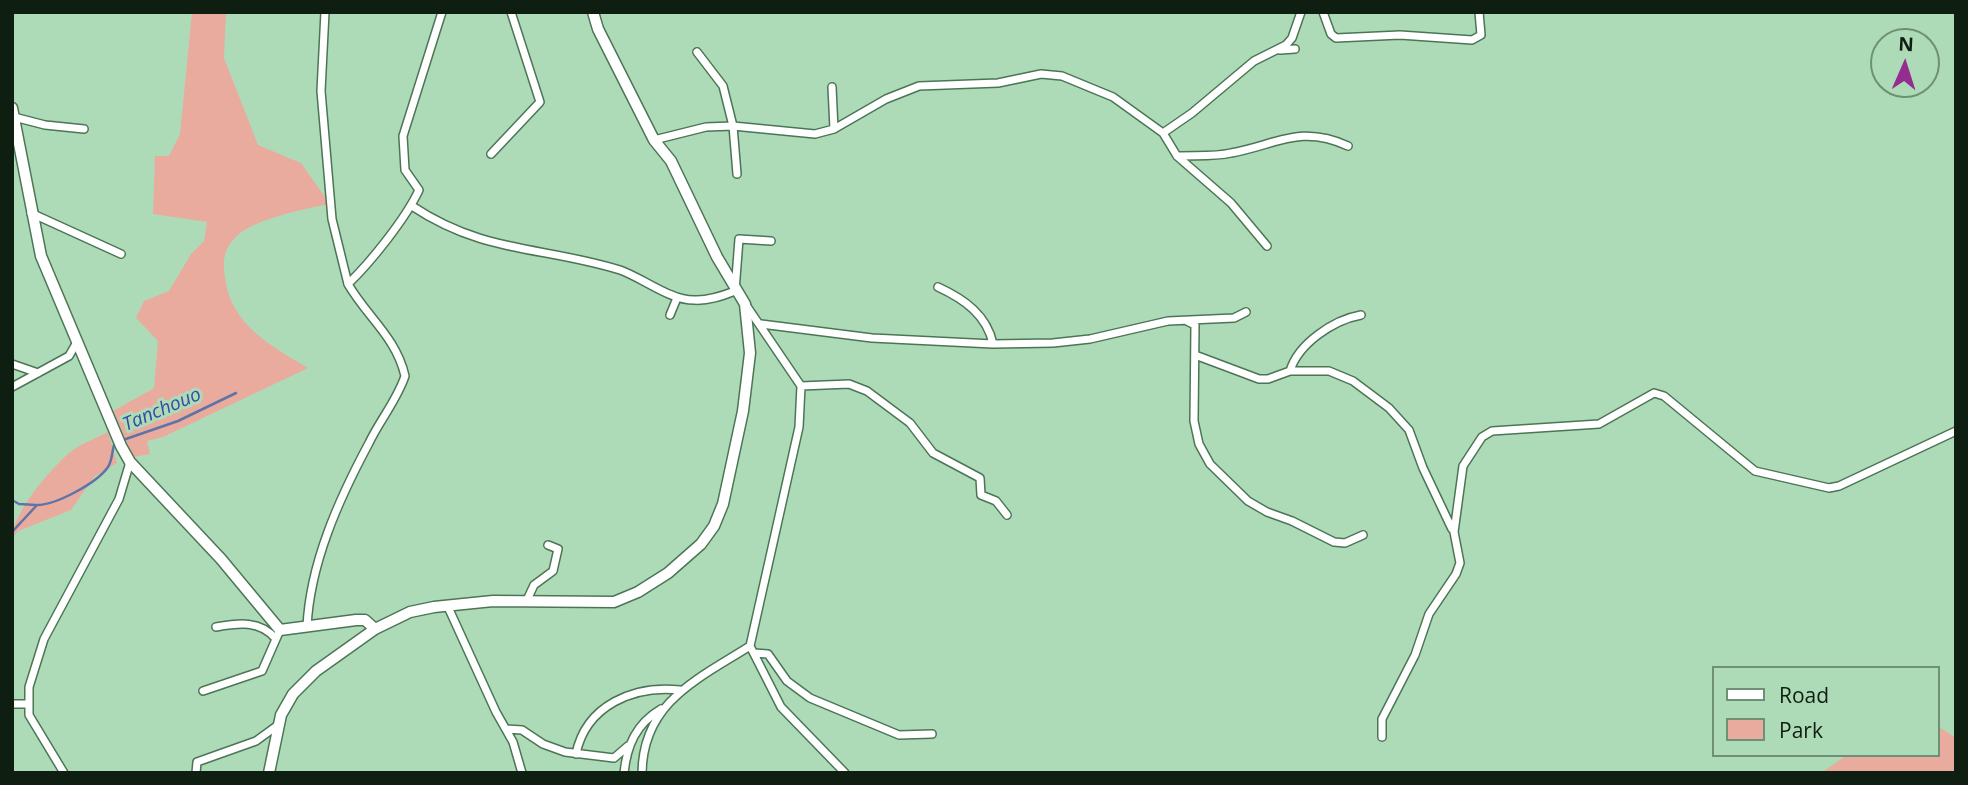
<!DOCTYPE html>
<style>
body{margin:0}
#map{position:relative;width:1968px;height:785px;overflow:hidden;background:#aedbb7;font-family:"Open Sans",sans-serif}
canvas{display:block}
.frame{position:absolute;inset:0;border:14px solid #0e1f12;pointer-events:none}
.legend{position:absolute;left:1712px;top:666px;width:228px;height:91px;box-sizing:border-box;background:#aedbb7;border:2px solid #6e9075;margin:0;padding:9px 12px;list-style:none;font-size:21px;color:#0e1f12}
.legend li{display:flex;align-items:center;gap:14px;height:35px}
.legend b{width:35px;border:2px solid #6e9075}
.north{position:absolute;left:1870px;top:28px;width:70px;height:70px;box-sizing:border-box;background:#aedbb7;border:2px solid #6e9075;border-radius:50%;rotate:3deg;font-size:19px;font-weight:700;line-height:28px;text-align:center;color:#0e1f12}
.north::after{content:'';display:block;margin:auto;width:24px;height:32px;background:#952c8f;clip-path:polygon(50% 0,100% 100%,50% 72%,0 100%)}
</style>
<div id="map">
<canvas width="1968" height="785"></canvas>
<div class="frame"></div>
<ul class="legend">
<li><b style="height:9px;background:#fff"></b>Road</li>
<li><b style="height:19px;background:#eaab9f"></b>Park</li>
</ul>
<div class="north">N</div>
</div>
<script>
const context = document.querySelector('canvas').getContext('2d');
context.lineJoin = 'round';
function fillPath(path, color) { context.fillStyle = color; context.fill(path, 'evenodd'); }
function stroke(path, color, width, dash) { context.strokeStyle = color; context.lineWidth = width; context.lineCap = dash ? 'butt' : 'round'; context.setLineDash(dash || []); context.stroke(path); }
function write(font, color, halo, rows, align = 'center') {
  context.font = font + ' "Open Sans",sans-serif'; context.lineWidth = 6; context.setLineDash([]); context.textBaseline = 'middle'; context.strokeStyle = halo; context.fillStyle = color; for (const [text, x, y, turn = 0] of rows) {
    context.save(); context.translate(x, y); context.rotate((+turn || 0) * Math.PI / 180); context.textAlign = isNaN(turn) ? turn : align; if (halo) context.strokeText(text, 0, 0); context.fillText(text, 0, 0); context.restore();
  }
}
const green = new Path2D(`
 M192,12H226L224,58L258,145L301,163L330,204C306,209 251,219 235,238C223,250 223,261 225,277C230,324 271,346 308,368L163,437L147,441L150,454L133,457L113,411L154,388L158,341L136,318L144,301L169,291L191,254L204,241L207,222L153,214L155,156H169L180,134Z
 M108,432L117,463L94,477L71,510L18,531L12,539C12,513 49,471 69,453C80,444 96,438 108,432Z
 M1938,726L1956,738V773H1821L1847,755H1938Z`);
const stream = new Path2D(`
 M123,440L178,421L236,393
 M12,500L19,504L36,505
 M12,532L37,505C56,505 97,483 108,467C112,461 112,452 114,445L117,444`);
const street = new Path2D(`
 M325,12L321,91L332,219L348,284
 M1323,12L1331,34L1336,38L1400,35L1472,40L1481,35L1479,12
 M1280,50L1295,49
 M697,52L723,86L733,126L737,174
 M832,87L834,129
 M14,117L45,125L84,129
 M1163,133L1177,156L1231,203L1267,246
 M654,140L706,127L733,126L815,134L834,129L886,99L919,86L998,83L1041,74L1062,76L1113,97L1163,133L1192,113L1254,61L1286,45L1292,38L1301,12
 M491,154L540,102L511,12
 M1177,156C1195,155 1214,157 1231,153C1276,145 1300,124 1348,146
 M412,206C484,254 543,246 620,270C643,278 669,300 694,300C708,301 722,296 735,291L739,239L771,241
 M31,213L121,254
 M938,287C964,299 987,315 993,344
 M746,305L801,386L799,427L750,646L781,707L845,773
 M670,315L677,298L672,295
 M1187,321L1195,325L1194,421L1199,444L1210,464L1248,501L1267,512L1292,521L1334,542L1345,543L1363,535
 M761,324L872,338L993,344L1053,343L1090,339L1168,321L1234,318L1246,312
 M1195,355L1259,379H1268L1290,371H1329L1353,381L1389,408L1409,430L1423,468L1452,529
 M12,364L38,373
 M1290,371C1298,344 1333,320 1361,315
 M801,386L849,384L867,391L910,423L933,453L980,478L981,495L996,501L1007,515
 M12,387L69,356L77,342
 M527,600L534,585L553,571L558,549L548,545
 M448,607L496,712L513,742L522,773
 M216,627C239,623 260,620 276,639
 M307,627C310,563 339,499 369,443C380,420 397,400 405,376C396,337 367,317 348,284C371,262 406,218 419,190L405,170L403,136L442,12
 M754,653L768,654L787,681L810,698L899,735L932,734
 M203,691L262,671L280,630
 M12,704H27
 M507,729L522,730L543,744L565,752L614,758L628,746
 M1382,737V719L1415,655L1429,614L1456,574L1460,563L1454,532L1463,466L1482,437L1492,431L1599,424L1654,393L1664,396L1755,471L1829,488L1839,486L1956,431
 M576,754C586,705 634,685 680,690
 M64,773L29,715V687L44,639L119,499L130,462
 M196,773L197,762L256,741L278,725
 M624,773C627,745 636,724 661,709
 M642,773C643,702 698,679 750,646`);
const secondary = new Path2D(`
 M12,108L41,256L121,446L130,462L221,559L280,630L356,620H365L375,629
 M269,773L281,715L293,694L316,671L375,629L410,612L434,607L493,601L614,602L638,592L668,573L701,544L714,526L723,504L743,411L750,353L745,304L717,257L671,161L654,140L598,29L593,12`);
const waterNames = [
 ["Tanchouo",162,410,-23]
];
fillPath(green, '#eaab9f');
stroke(stream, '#5e74a7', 2.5);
stroke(street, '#4c7555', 10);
stroke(secondary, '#4c7555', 13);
stroke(street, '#fff', 7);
stroke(secondary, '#fff', 10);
write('italic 19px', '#3649a4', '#aedbb7', waterNames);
</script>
